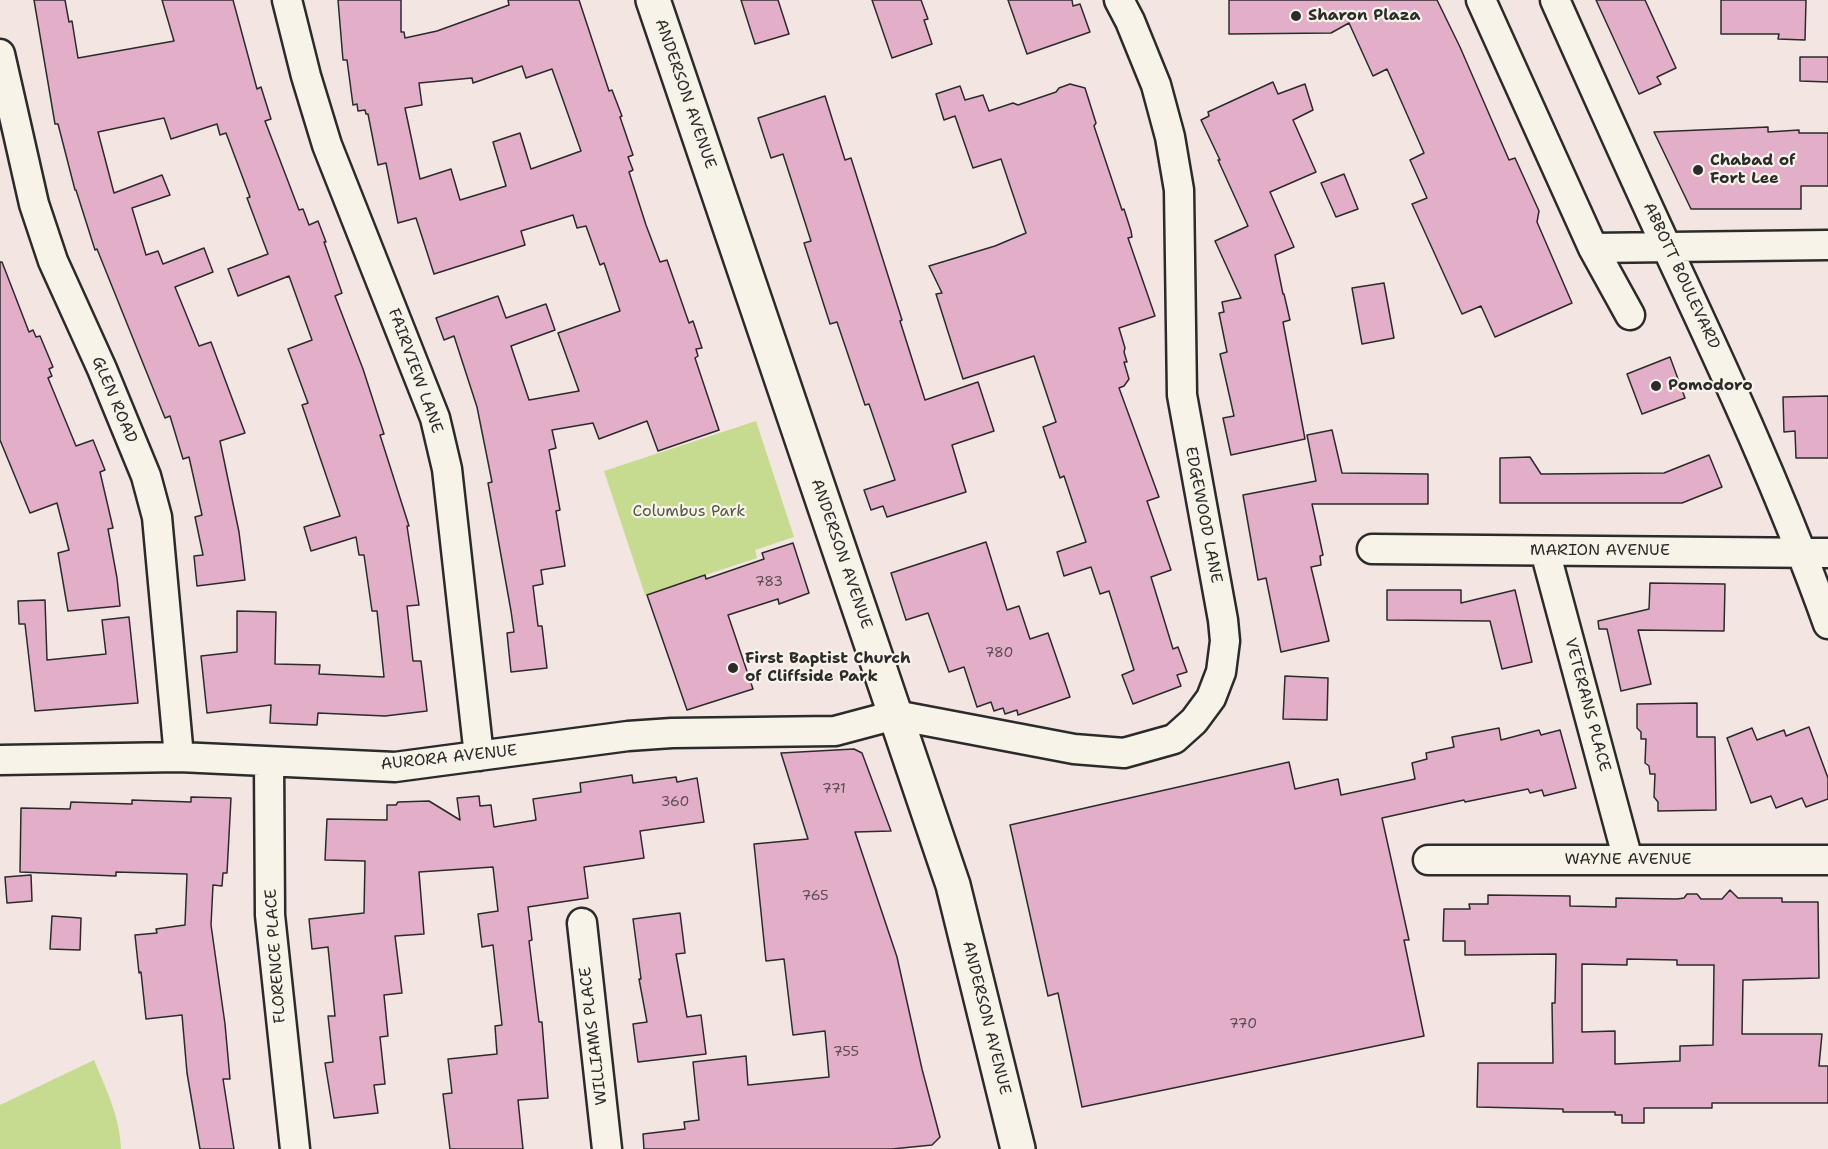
<!DOCTYPE html>
<style>
body{margin:0}
canvas{display:block;background:#f3e5e2}
</style>
<canvas width="1828" height="1149"></canvas>
<script>
const context = document.querySelector('canvas').getContext('2d');
context.lineJoin = 'round';
function fillPath(path, color) { context.fillStyle = color; context.fill(path, 'evenodd'); }
function stroke(path, color, width, dash) { context.strokeStyle = color; context.lineWidth = width; context.lineCap = dash ? 'butt' : 'round'; context.setLineDash(dash || []); context.stroke(path); }
function write(font, color, halo, rows, align = 'center') {
  context.font = font + ' "Shantell Sans",sans-serif'; context.lineWidth = 4.5; context.setLineDash([]); context.textBaseline = 'middle'; context.strokeStyle = halo; context.fillStyle = color; for (const [text, x, y, turn = 0] of rows) {
    context.save(); context.translate(x, y); context.rotate((+turn || 0) * Math.PI / 180); context.textAlign = isNaN(turn) ? turn : align; if (halo) context.strokeText(text, 0, 0); context.fillText(text, 0, 0); context.restore();
  }
}
const green = new Path2D(`
 M756,421L794,537L755,550L757,558L645,595L604,471Z
 M94,1060C106,1089 120,1117 121,1149H0V1105Z`);
const building = new Path2D(`
 M34,0H65L69,22L72,21L78,58L174,41L162,0H233L257,89L261,87L271,119L265,121L299,210L303,209L309,225L318,221L326,242H324L342,293L335,296L363,369L384,434L380,435L409,526H407L419,605L407,606L413,661H421L427,711L385,716L318,713L317,725L270,723L271,705L207,713L201,656L237,652V611L276,612L275,664L320,665L319,674L384,677L377,611H372L364,555H359L356,537L311,551L304,527L340,516L302,405L308,403L288,349L312,340L289,276L238,296L228,269L268,254L247,198L250,197L226,133L220,135L217,124L171,139L164,118L98,132L114,193L162,175L170,195L132,208L146,255L158,251L163,264L204,248L213,272L175,287L199,346L211,342L245,433L220,441L239,532L245,580L197,586L194,556L203,555L195,517L202,515L189,457L183,459L170,416L165,418L97,249L95,250L76,190H75L58,124H55Z
 M338,0H401V32H404L405,38L437,31L509,5L508,0H579L609,91L612,90L622,116L620,117L633,155L628,157L633,170L629,172L646,225L660,262L667,260L689,323L693,321L702,348L696,349L698,356L695,358L719,430L658,451L647,421L599,439L593,423L552,430L556,448L549,450L560,510L556,511L565,566L541,570L543,584L533,586L538,626H542L547,668L511,672L507,633L514,632L511,611L488,483L492,482L477,407L454,336L444,340L436,318L498,296L506,318L546,304L555,330L511,346L529,400L579,391L558,333L620,311L604,263L600,265L586,226L577,228L573,215L521,231L525,245L434,274L416,218L398,223L386,163L378,165L368,114H366L365,110L358,111L357,104L353,105L347,60H343ZM522,66L526,78L552,69L581,151L531,169L520,133L493,142L506,186L460,200L451,169L420,179L405,108L422,105L419,83L472,78L473,83Z
 M741,0H778L789,34L755,44Z
 M872,0H921L928,19L924,20L932,44L892,58Z
 M1008,0H1072L1073,6L1080,4L1090,32L1027,54Z
 M1229,0H1437L1460,47L1509,160L1515,158L1539,211L1537,222L1572,303L1495,337L1481,306L1462,314L1412,204L1427,198L1410,160L1424,153L1387,69L1373,76L1349,23L1331,33L1229,34Z
 M1596,0H1645L1676,68L1657,77L1661,84L1639,94Z
 M1721,0H1806L1805,40L1778,39L1779,34H1721Z
 M1800,57H1828V82L1800,81Z
 M1273,82L1278,94L1305,84L1313,110L1293,120L1316,172L1270,192L1294,247L1275,255L1283,294H1284L1290,320L1283,322L1305,439L1231,455L1223,418L1234,416L1220,354L1227,352L1219,313L1224,312L1222,302L1241,298L1215,241L1248,226L1218,160H1220L1201,120L1209,116L1208,112Z
 M1070,84L1085,88L1096,123L1094,126L1122,210L1124,209L1131,231L1132,237L1128,238L1155,316L1119,328L1125,348L1124,352L1127,362H1124L1129,379L1124,386L1119,388L1159,497L1147,501L1171,570L1151,577L1173,649L1178,647L1187,672L1177,675L1181,686L1133,704L1122,675L1134,670L1109,591L1100,594L1091,567L1064,576L1057,552L1086,542L1064,476L1060,478L1043,427L1056,422L1034,356L963,379L936,294L942,293L929,266L995,246L1026,233L1001,159L973,168L955,116L944,120L936,94L960,86L965,100L983,95L989,111L1013,103L1018,105L1056,92L1059,88Z
 M825,96L845,160L851,158L902,320L900,321L925,400L978,382L994,431L952,445L966,492L887,517L883,506L871,510L864,490L895,480L869,404L865,405L837,322L830,324L804,243L811,241L783,154L771,158L758,118Z
 M1768,127V132L1799,130V133H1828V186H1801V209H1691L1654,132Z
 M1344,174L1358,209L1336,217L1321,183Z
 M0,262H2L29,332L33,330L36,337L40,336L53,367L49,369L52,376L48,378L76,446L93,440L105,470L100,472L113,528L108,529L117,578L120,606L68,611L58,553L69,550L57,503L30,513L0,440Z
 M1384,283L1394,338L1362,344L1352,288Z
 M1670,357L1685,398L1642,414L1627,374Z
 M1828,396V458H1796L1795,431L1784,432L1783,397Z
 M1332,430L1342,473L1428,474V504H1312L1323,555L1320,556L1321,565L1311,567L1329,641L1281,652L1266,578L1258,580L1243,495L1316,481L1307,435Z
 M1709,455L1722,487L1682,503H1500V458L1530,457L1541,474L1664,473Z
 M986,542L1007,610L1019,606L1030,639L1048,633L1070,697L1018,715L1017,710L1005,714L1003,708L994,711L991,702L977,707L964,667L949,672L928,613L906,620L891,573Z
 M793,543L809,593L779,604L778,599L728,615L753,689L687,710L647,595L705,575L706,579L764,559L762,553Z
 M1650,583L1725,584L1724,631L1638,630L1651,684L1621,691L1607,629H1599L1598,621L1649,609Z
 M1387,590H1461V603L1515,590L1532,662L1502,669L1490,621L1387,620Z
 M45,600L47,660L106,654L102,620L129,617L138,703L35,711L25,624H19L18,601Z
 M1285,676L1328,678L1327,720L1283,719Z
 M1697,703V737H1715L1716,810L1658,811V802L1654,797L1655,774H1650L1649,766L1645,763L1646,739H1641V732L1637,728V704Z
 M1809,727L1828,778V799L1806,807L1802,798L1776,808L1771,796L1751,803L1727,738L1752,728L1757,740L1784,730L1786,736Z
 M1499,728L1501,740L1539,730L1541,735L1560,730L1576,788L1544,796L1542,790L1530,793L1528,789L1465,802L1464,800L1382,818L1409,940H1404L1424,1036L1082,1107L1058,993L1048,996L1010,825L1289,762L1295,789L1338,779L1341,795L1415,779L1412,763L1427,759L1426,753L1454,747L1452,737Z
 M854,749L862,753L891,831L855,832L897,957L922,1069L940,1137L932,1145L892,1149H644L643,1134L685,1129L684,1122L699,1120L693,1062L746,1056L748,1085L829,1077L825,1031L793,1035L784,959L766,961L754,844L808,839L781,753Z
 M632,775L633,783L676,777L677,782L697,778L704,822L640,831L644,858L584,867L588,898L528,907L532,940L529,941L539,1022H542L548,1098L518,1100L523,1149H450L443,1094L452,1093L448,1059L497,1054L495,1026L502,1025L493,945L482,947L478,914L498,911L493,867L419,872L424,934L395,936L402,993L384,995L388,1036L380,1037L385,1084L374,1085L378,1113L334,1118L325,1063L333,1062L328,1016H335L328,947L312,949L309,919L364,913L365,861L325,860L327,819L387,820V805H396L398,802L429,801L460,820L457,798L479,796L480,806L491,805L494,827L536,820L533,799L581,792L580,783Z
 M191,797L231,798L227,873H223L222,886L213,885L211,925L225,1024L230,1079H223L234,1149H200L187,1073L182,1015L146,1019L141,972L139,973L135,935L157,933L156,929L185,925L187,874L116,872V876L20,872L21,808L70,809L71,802L132,804V800L191,802Z
 M31,875L32,901L7,903L5,877Z
 M1730,890L1738,898H1782V902H1818L1819,978L1743,980L1742,1034H1822L1819,1066H1828V1103H1712V1108H1644V1123H1622V1115H1615V1112H1563V1109L1477,1107L1478,1063H1553L1552,1003H1555L1556,954L1465,955V941H1443L1444,909H1470L1469,904H1488V895L1570,896V906L1616,907V898L1677,899L1684,898L1687,894H1697L1701,899H1722ZM1627,959L1677,960V965H1714L1713,1045L1680,1046V1061L1615,1064V1031L1582,1032V964L1627,965Z
 M680,913L685,953L676,954L687,1017L701,1015L706,1054L638,1062L633,1024L647,1022L639,979H641L633,919Z
 M52,916L81,918L80,950L50,949Z`);
const minor = new Path2D(`
 M287,0L306,76L327,145L435,418L447,469L479,756
 M1481,0L1593,248L1630,315
 M1555,0C1592,83 1629,166 1667,248C1725,372 1782,495 1828,624
 M0,54L34,204L53,261L102,369L146,476L157,517L179,757
 M1593,248L1828,245
 M1372,549L1828,553
 M1545,551L1628,860
 M0,760L179,757L395,767L628,736L672,733L835,731L895,715L1074,749L1124,753L1174,739L1194,721L1211,698L1221,672L1225,641L1223,620L1182,395L1179,190L1170,137L1156,85L1130,21L1119,0
 M269,762L270,915L295,1149
 M1428,860H1828
 M582,923L607,1149`);
const major = new Path2D(`
 M653,0L953,885L1018,1149`);
const markers = [
 [1296,16,6,"#2b2b2b"],
 [1698,170,6,"#2b2b2b"],
 [1656,386,6,"#2b2b2b"],
 [733,668,6,"#2b2b2b"]
];
const numberNames = [
 ["783",769,582],
 ["780",999,653],
 ["771",834,789],
 ["360",675,802],
 ["765",815,896],
 ["770",1243,1024],
 ["755",846,1052]
];
const poiNames = [
 ["Sharon Plaza",1308,16],
 ["Chabad of",1710,161],
 ["Fort Lee",1710,179],
 ["Pomodoro",1668,386],
 ["First Baptist Church",745,659],
 ["of Cliffside Park",745,677]
];
const streetNames = [
 ["ANDERSON AVENUE",685,94,71],
 ["ABBOTT BOULEVARD",1681,276,65],
 ["FAIRVIEW LANE",415,371,70],
 ["GLEN ROAD",114,400,67],
 ["EDGEWOOD LANE",1203,515,79],
 ["MARION AVENUE",1600,551],
 ["ANDERSON AVENUE",841,554,71],
 ["VETERANS PLACE",1587,705,75],
 ["AURORA AVENUE",449,758,-6],
 ["WAYNE AVENUE",1628,860],
 ["FLORENCE PLACE",276,956,-94],
 ["ANDERSON AVENUE",986,1018,76],
 ["WILLIAMS PLACE",594,1036,-97]
];
const parkNames = [
 ["Columbus Park",689,512]
];
fillPath(green, '#c6db90');
fillPath(building, '#e3aec8');
stroke(building, '#2b2b2b', 1.5);
stroke(minor, '#2b2b2b', 33);
stroke(major, '#2b2b2b', 38);
stroke(minor, '#f7f3e8', 28);
stroke(major, '#f7f3e8', 33);
for (const [x, y, r, color] of markers) { const dot = new Path2D(); dot.arc(x, y, r, 0, 2 * Math.PI); context.fillStyle = color; context.fill(dot); stroke(dot, '#f7f3e8', 2); }
write('14px', '#594c52', null, numberNames);
write('bold 16px', '#2b2b2b', '#f7f3e8', poiNames, 'left');
write('16px', '#2b2b2b', '#f7f3e8', streetNames);
write('16px', '#525744', '#f7f3e8', parkNames);
</script>
